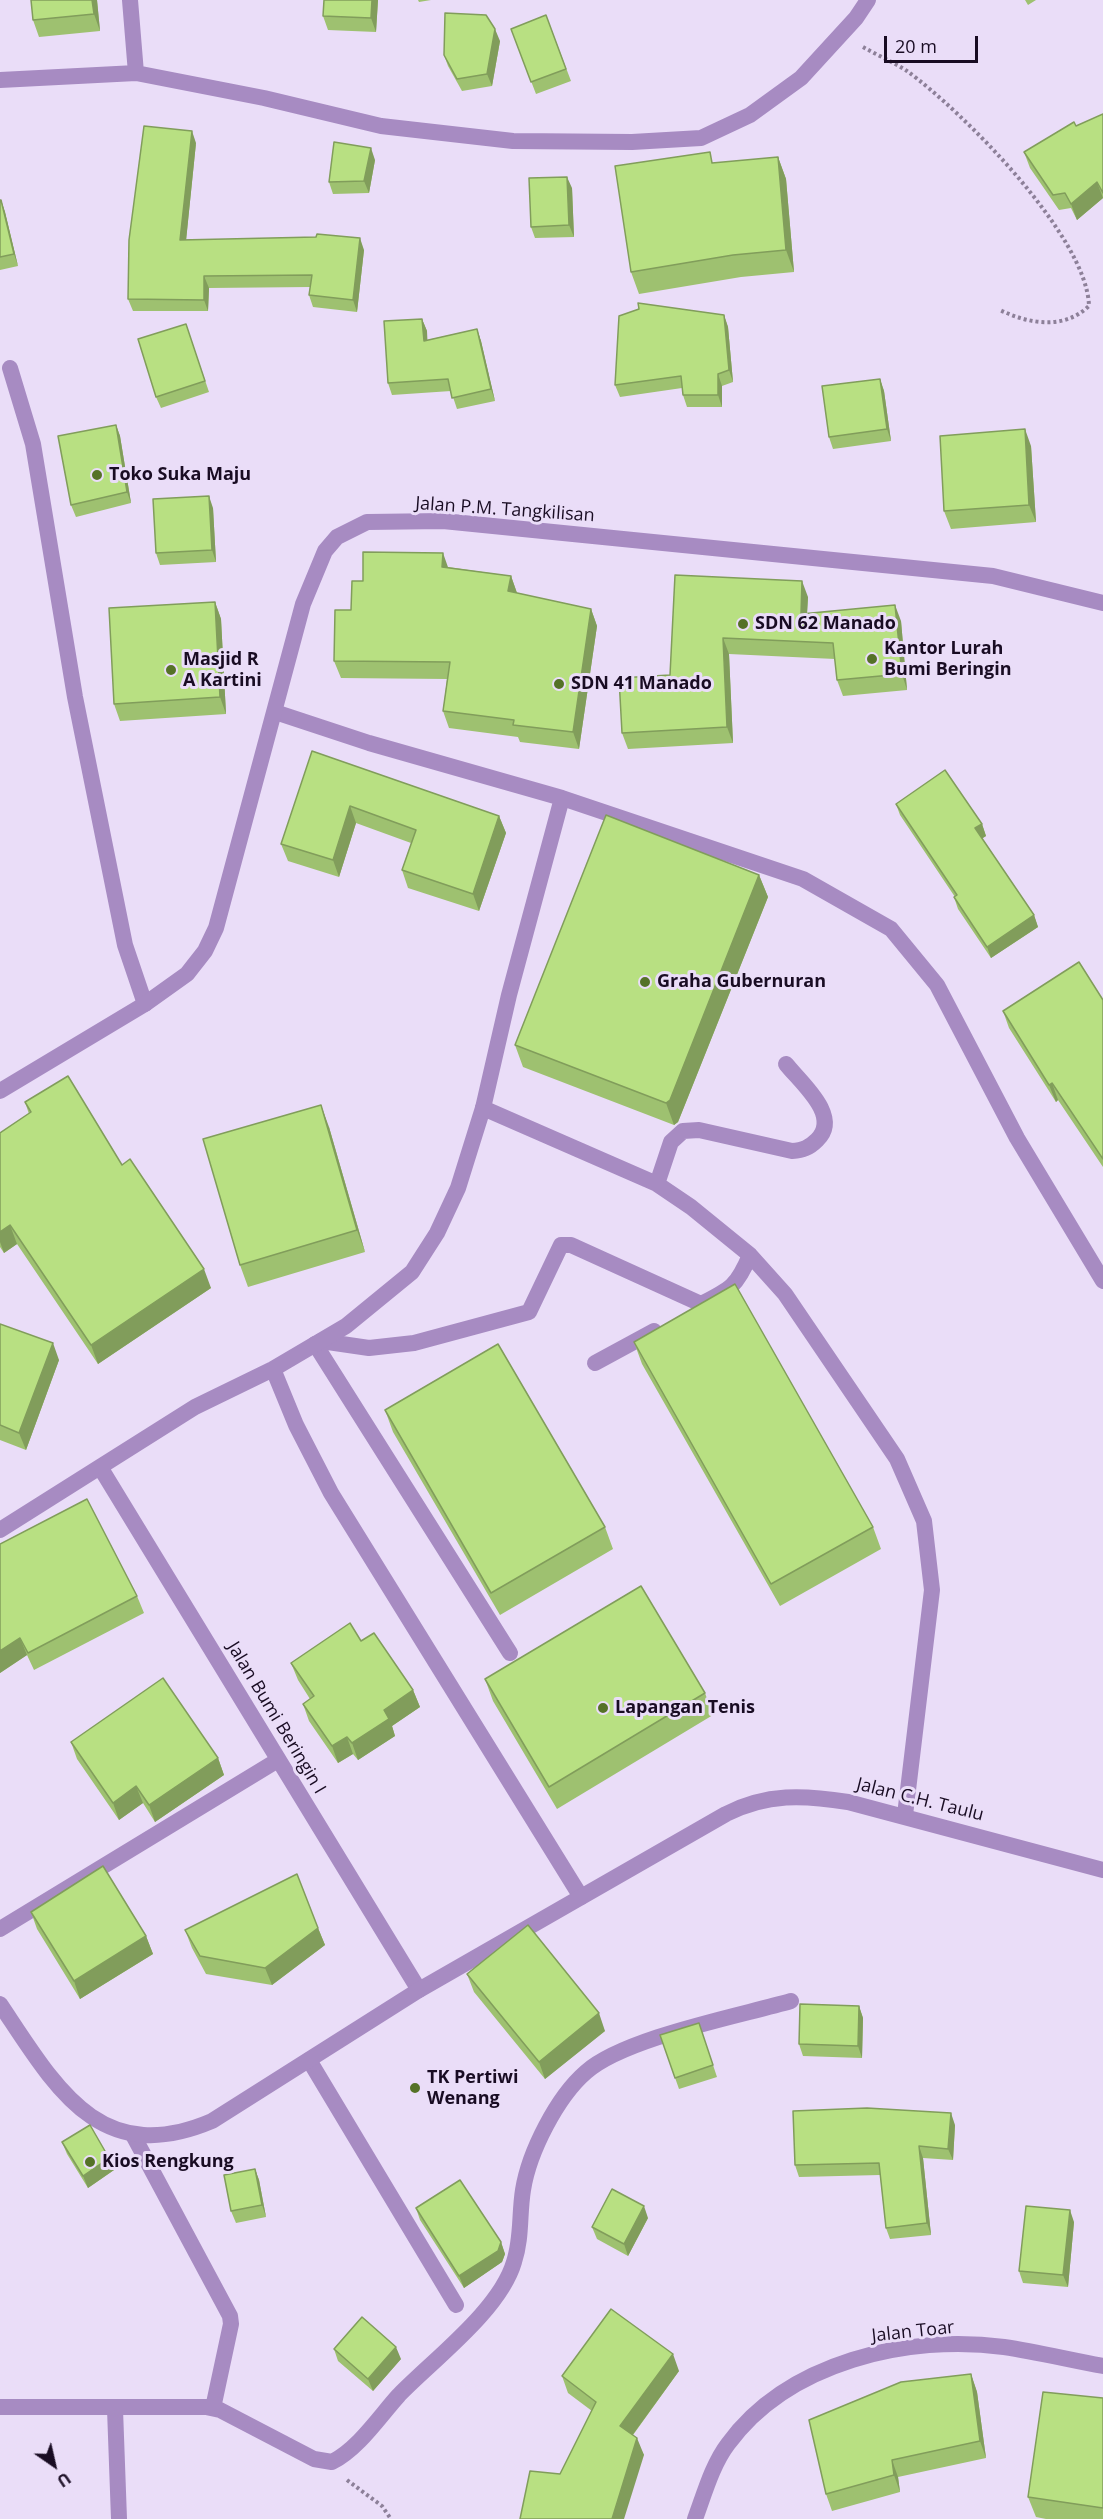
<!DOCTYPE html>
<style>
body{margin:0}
#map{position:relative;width:1103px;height:2519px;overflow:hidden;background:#eaddf8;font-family:"Open Sans",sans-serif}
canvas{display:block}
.north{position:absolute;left:24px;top:2435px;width:60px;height:60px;-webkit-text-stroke:4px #eaddf8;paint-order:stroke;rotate:146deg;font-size:16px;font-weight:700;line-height:24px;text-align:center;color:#190c23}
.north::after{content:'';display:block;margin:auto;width:21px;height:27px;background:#190c23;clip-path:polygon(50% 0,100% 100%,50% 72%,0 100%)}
.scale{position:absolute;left:884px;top:36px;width:94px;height:27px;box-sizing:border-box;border:3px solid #190c23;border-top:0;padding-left:8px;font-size:18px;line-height:21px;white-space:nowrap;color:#190c23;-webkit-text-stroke:4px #eaddf8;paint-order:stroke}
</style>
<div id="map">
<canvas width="1103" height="2519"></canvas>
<div class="north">U</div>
<div class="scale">20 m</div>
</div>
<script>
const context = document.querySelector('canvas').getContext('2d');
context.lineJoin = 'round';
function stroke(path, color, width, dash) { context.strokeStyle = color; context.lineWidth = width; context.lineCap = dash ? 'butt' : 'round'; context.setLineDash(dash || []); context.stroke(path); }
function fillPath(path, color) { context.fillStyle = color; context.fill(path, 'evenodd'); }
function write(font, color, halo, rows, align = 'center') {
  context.font = font + ' "Open Sans",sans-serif'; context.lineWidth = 6; context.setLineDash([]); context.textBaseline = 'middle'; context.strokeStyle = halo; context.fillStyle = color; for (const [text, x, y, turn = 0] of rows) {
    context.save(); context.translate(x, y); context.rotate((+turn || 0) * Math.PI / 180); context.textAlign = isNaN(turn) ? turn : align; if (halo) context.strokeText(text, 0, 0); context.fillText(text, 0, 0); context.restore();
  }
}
const path = new Path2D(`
 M863,47C877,55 893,62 907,71C962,111 1087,236 1089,306C1064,330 1029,324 1000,310
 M347,2480L382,2506L391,2519`);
const service = new Path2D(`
 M483,1108L657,1184L691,1207L750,1255L785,1294L897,1459L924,1521L932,1590L905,1815
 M657,1184L671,1142L683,1131L699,1130L792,1151C803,1150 809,1148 817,1140C842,1116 800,1082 786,1064
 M321,1341L369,1348L414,1343L529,1312L561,1245H571L701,1304C731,1289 737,1286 750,1255
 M315,1344L510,1653
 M595,1363L654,1331`);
const minor = new Path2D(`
 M130,0L136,73
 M0,80L136,73L264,98L381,126L513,141L632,142L701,138L750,115L801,78L856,18L868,0
 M10,368L33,444L75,697L125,945L145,1004
 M275,712L369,743L562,798L803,879L891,929L937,985L1017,1138L1103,1281
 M273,1369L296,1425L331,1493L581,1897
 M100,1467L419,1990
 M0,1530L195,1407L273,1369L346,1326L412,1272L437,1233L458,1188L483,1108L509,995L562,798
 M0,1929L278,1760
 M309,2060L456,2305
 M133,2135L230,2316L231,2324L213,2408
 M0,2407H206L220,2410L314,2459L332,2462C359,2448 379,2417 399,2395C434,2359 500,2310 514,2262C522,2238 519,2215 523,2190C529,2152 557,2097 586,2072C624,2038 739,2016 791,2001
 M115,2409L119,2519`);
const tertiary = new Path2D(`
 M0,1091L145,1004L187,974L205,951L216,928L303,604L325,551L337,537L367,522L443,521L993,576L1103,603
 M0,2004C55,2086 99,2169 212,2121L419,1990L726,1814C767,1793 804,1795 848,1802L1103,1870
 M695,2519C704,2495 712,2465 728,2444C788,2362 908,2334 1004,2347C1037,2352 1070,2360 1103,2366`);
const wall = new Path2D(`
 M31,0H97L100,31L39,37L33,20Z
 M378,0L376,32L328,30L323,16Z
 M418,0H431L419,2Z
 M1025,0H1036L1028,5Z
 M546,15L571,81L536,94L511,29Z
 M500,41L492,86L462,91L448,66L444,55Z
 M1103,114V198L1077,220L1071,208L1059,210L1030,168L1024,152L1076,126Z
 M196,143L186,240L364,250L357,312L313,307L309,295L310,287L209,288L208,311H133L128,299Z
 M778,157L786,179L794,272L741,277L639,294L631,272L714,163Z
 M375,160L369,193L333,194L329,182Z
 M572,188L574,237L535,238L531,227Z
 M0,200H1L5,212L18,266L0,270Z
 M724,315L728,327L733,382L722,386V407H687L683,395L682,388L620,397L615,385Z
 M422,319L427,331V340L477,329L481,341L495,401L457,409L451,391L392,395L388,383Z
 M186,324L209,392L161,408L156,397Z
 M880,379L884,391L891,441L833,449L829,437Z
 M116,425L120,436L131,503L76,517L71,505Z
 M1031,446L1036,522L951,529L944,511Z
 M213,508L216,562L160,565L156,553Z
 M448,567L511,576L517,593L591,609L597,626L579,749L520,742L518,737L449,728L443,711L447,679L341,678L334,661L351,610L363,581Z
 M675,575L808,597L807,614L901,621L907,690L843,696L837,680L835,659L729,654L733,743L628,749L622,733L670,675Z
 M215,602L221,619L226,714L120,721L114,704Z
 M312,751L499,816L506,833L479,911L408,888L402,870L411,843L356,823L339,877L288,861L281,844Z
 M896,804L982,824L986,836L982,838L1034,915L1038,927L991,958L958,909L954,897H955L900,815Z
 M759,875L768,897L678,1122L674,1125L523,1067L515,1045Z
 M1103,1000V1167L1058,1100L1056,1102L1009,1028L1003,1011Z
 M25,1102L122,1165L211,1288L98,1364L17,1244L4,1253L0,1247V1133L29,1114Z
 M329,1127L365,1252L248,1287L240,1265Z
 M0,1324L59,1360L26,1450L0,1440Z
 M634,1342L873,1527L881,1549L780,1606L642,1364Z
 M385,1410L605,1527L613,1549L500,1615L393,1432Z
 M0,1544L137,1596L144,1613L34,1670L27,1655L0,1673Z
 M361,1641L413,1690L420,1707L392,1726L395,1736L358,1760L353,1754L338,1763L309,1721L303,1704L310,1699L298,1680L291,1663Z
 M485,1679L705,1693L713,1715L557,1809L493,1701Z
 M71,1742L218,1758L224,1775L155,1822L143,1803L119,1820L77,1759Z
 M31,1912L146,1936L153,1954L80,1999L37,1929Z
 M318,1928L325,1945L272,1985L206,1974L192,1948L185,1930Z
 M467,1974L605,2031L545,2079L474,1992Z
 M859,2006L863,2018L862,2058L803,2056L799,2044Z
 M699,2023L717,2077L679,2089L660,2035Z
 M955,2125L953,2160L923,2158L931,2235L890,2239L886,2228L880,2175L799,2177L795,2165Z
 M62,2142L109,2158L114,2170L88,2188L67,2154Z
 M255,2169L259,2180L266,2217L236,2223L231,2211Z
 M416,2208L501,2242L505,2254L502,2262L464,2288L420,2220Z
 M648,2218L628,2256L597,2239L592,2227Z
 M1074,2222L1068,2287L1023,2283L1019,2271Z
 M334,2349L401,2359L373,2391L338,2361Z
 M679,2371L633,2435L644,2455L560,2474L592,2411L568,2393L562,2376Z
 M971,2374L977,2392L986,2458L898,2477L900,2492L832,2511L826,2494Z
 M1103,2398V2519H1046L1036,2517L1028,2497Z`);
const shadedWall = new Path2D(`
 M92,0H97L100,31L94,14Z
 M372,0H378L376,32L371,18Z
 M495,29L500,41L492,86L487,74Z
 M192,131L196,143L185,251L180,240Z
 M371,148L375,160L369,193L364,181Z
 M778,157L786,179L794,272L786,250Z
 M567,177L572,188L574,237L569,225Z
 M1097,182L1103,198L1077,220L1071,204Z
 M1,200L5,212L18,266L14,254Z
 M360,238L364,250L357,312L353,300Z
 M204,276L209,288L208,311L204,300Z
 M724,315L728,327L733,382L729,370Z
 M422,319L427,331L428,353L424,341Z
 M477,329L481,341L495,401L491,389Z
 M718,374L722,386V407L718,395Z
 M880,379L884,391L891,441L887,429Z
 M116,425L120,436L131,503L127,492Z
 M1025,429L1031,446L1036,522L1029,505Z
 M209,496L213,508L216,562L212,550Z
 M443,553L449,570L442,567Z
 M511,576L517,593L508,591Z
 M802,581L808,597L806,630L801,614Z
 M215,602L221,619L226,714L220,697Z
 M895,605L901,621L907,690L902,674Z
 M591,609L597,626L579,749L573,732Z
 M723,638L729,654L733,743L727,727Z
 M350,806L356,823L339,877L333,860Z
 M499,816L506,833L479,911L473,894Z
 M982,824L986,836L980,840L975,828Z
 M759,875L768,897L678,1122L674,1125L666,1103Z
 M1034,915L1038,927L991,958L987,947Z
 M1052,1083L1058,1100L1056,1102L1049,1085Z
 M321,1105L329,1127L365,1252L357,1230Z
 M10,1225L17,1244L4,1253L0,1242V1232Z
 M204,1269L211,1288L98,1364L91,1345Z
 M53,1343L59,1360L26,1450L19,1433Z
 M20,1638L27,1655L0,1673V1651Z
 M413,1690L420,1707L392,1726L395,1736L358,1760L352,1743L384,1710Z
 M347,1737L353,1754L338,1763L332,1746Z
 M218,1758L224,1775L155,1822L149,1805Z
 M136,1786L143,1803L119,1820L113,1803Z
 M318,1928L325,1945L272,1985L265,1968Z
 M146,1936L153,1954L80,1999L74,1981Z
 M859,2006L863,2018L862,2058L858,2046Z
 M599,2013L605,2031L545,2079L539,2062Z
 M951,2113L955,2125L953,2160L948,2149Z
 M919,2146L923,2158L931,2235L927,2223Z
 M109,2158L114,2170L88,2188L83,2176Z
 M255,2169L259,2180L266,2217L262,2205Z
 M644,2206L648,2218L628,2256L624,2244Z
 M1070,2210L1074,2222L1068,2287L1063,2275Z
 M501,2242L505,2254L502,2262L464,2288L459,2276Z
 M396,2347L401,2359L373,2391L368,2379Z
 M673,2354L679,2371L626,2444L620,2426Z
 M971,2374L977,2392L986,2458L980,2441Z
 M637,2438L644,2455L624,2519H612Z
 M892,2460L898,2477L900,2492L894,2475Z`);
const building = new Path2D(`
 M31,0H92L94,14L33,20Z
 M324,0H372L371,18L323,16Z
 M445,13L486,15L495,29L487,74L457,79L444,55Z
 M546,15L566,69L531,82L511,29Z
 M1103,114V193L1097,182L1071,204L1065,193L1053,195L1024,152L1074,122L1076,126Z
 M144,126L192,131L180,240L316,237L317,234L360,238L353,300L309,295L312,275L204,276V300L128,299L129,240Z
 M334,142L371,148L364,181L329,182Z
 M710,152L712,163L778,157L786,250L733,255L631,272L615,166Z
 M567,177L569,225L531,227L529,178Z
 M0,200H1L14,254L0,257Z
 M638,303L724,315L729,370L718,374V395H683L681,376L615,385L619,316L639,309Z
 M422,319L424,341L477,329L491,389L452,398L448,379L388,383L384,321Z
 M186,324L205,381L156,397L138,339Z
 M880,379L887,429L829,437L822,386Z
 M116,425L127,492L71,505L58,436Z
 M1025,429L1029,505L944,511L940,436Z
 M209,496L212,550L156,553L153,499Z
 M363,552L443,553L442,567L511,576L508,591L591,609L573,732L513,725L514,720L443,711L450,662L334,661L335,610H351L352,581H363Z
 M675,575L802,581L801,614L895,605L902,674L837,680L833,643L723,638L727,727L622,733L619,678L670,675Z
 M215,602L220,697L114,704L109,608Z
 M312,751L499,816L473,894L402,870L416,830L350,806L333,860L281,844Z
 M945,770L982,824L975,828L1034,915L987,947L954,897L957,895L896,804Z
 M606,815L759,875L670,1100L666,1103L515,1045Z
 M1079,962L1103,1000V1159L1052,1083L1049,1085L1003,1011Z
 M68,1076L122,1165L130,1159L204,1269L91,1345L10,1225L0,1232V1133L31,1112L25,1102Z
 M321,1105L357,1230L240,1265L203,1139Z
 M735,1284L873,1527L771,1584L634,1342Z
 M0,1324L53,1343L19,1433L0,1425Z
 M498,1344L605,1527L491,1593L385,1410Z
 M87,1499L137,1596L28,1653L20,1638L0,1651V1544Z
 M641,1586L705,1693L549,1787L485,1679Z
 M350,1623L361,1641L374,1633L413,1690L384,1710L389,1719L352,1743L347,1737L332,1746L303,1704L314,1696L291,1663Z
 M163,1678L218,1758L149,1805L136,1786L113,1803L71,1742Z
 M103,1866L146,1936L74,1981L31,1912Z
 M297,1874L318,1928L265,1968L200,1956L185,1930Z
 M528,1925L599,2013L539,2062L467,1974Z
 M800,2004L859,2006L858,2046L799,2044Z
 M699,2023L713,2065L675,2078L660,2035Z
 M867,2108L951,2113L948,2149L919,2146L927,2223L886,2228L879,2163L795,2165L793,2111Z
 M90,2125L109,2158L83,2176L62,2142Z
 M255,2169L262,2205L231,2211L224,2175Z
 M460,2180L501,2242L498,2251L459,2276L416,2208Z
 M612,2189L644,2206L624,2244L592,2227Z
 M1026,2206L1070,2210L1063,2275L1019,2271Z
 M611,2309L673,2354L620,2426L637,2438L612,2519H520L530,2471L560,2474L596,2402L562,2376Z
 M362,2317L396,2347L368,2379L334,2349Z
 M971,2374L980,2441L892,2460L894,2475L826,2494L809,2420L901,2382Z
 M1043,2392L1103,2398V2508L1028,2497Z`);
const markers = [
 [97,475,6,"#557227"],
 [743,624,6,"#557227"],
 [872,659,6,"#557227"],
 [171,670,6,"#557227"],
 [559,684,6,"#557227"],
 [645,982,6,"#557227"],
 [603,1708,6,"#557227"],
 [415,2088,6,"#557227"],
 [90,2162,6,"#557227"]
];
const poiNames = [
 ["Toko Suka Maju",109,475],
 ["SDN 62 Manado",755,624],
 ["Kantor Lurah",884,649],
 ["Bumi Beringin",884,670],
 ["Masjid R",183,660],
 ["A Kartini",183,681],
 ["SDN 41 Manado",571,684],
 ["Graha Gubernuran",657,982],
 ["Lapangan Tenis",615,1708],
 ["TK Pertiwi",427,2078],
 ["Wenang",427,2099],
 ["Kios Rengkung",102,2162]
];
const streetNames = [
 ["Jalan P.M. Tangkilisan",505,510,4],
 ["Jalan Bumi Beringin I",276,1718,59],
 ["Jalan C.H. Taulu",920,1800,14],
 ["Jalan Toar",913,2332,-6]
];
stroke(path, '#8d8099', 4, [3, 3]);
stroke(service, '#a78bc2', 16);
stroke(minor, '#a78bc2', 16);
stroke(tertiary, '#a78bc2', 16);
fillPath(wall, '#9ec170');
fillPath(shadedWall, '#819d5b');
fillPath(building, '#b8e082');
stroke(building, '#819d5b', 1.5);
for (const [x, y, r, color] of markers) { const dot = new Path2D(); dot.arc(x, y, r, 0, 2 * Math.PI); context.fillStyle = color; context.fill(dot); stroke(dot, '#eaddf8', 2); }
write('bold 18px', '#190c23', '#eaddf8', poiNames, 'left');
write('18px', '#190c23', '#eaddf8', streetNames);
</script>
